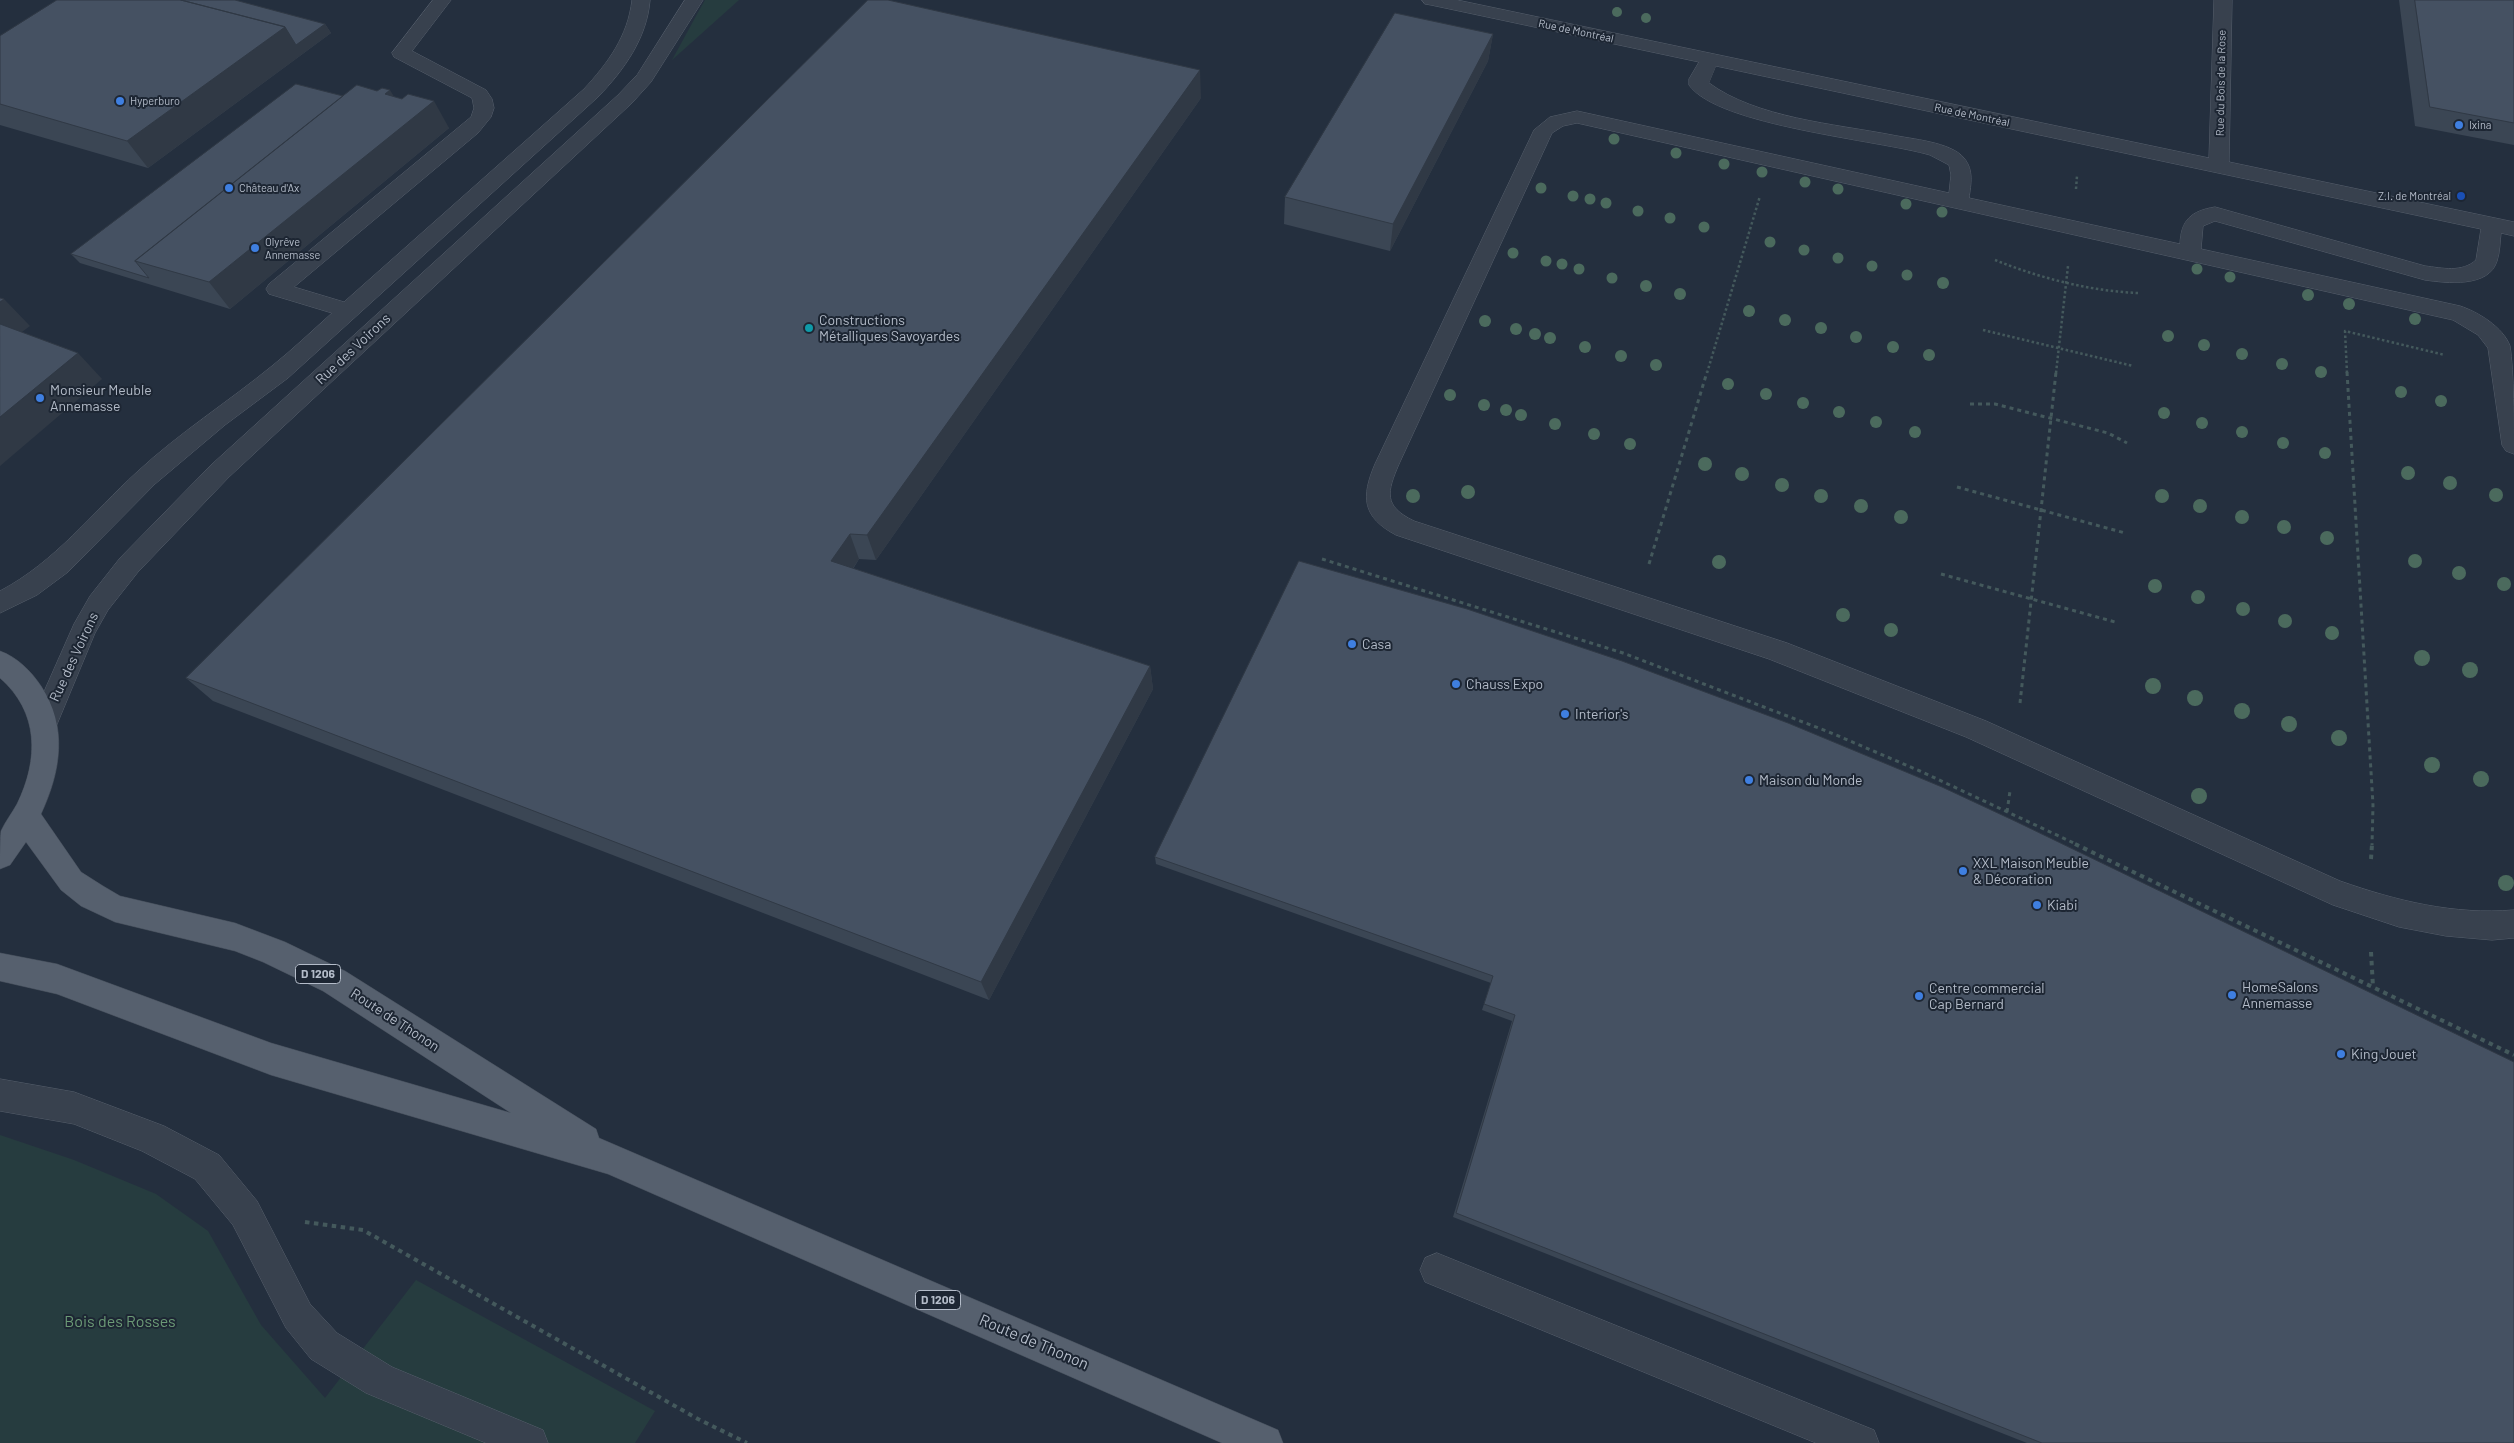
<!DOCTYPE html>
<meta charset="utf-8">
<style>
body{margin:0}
canvas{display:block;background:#242f3e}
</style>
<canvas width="2514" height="1443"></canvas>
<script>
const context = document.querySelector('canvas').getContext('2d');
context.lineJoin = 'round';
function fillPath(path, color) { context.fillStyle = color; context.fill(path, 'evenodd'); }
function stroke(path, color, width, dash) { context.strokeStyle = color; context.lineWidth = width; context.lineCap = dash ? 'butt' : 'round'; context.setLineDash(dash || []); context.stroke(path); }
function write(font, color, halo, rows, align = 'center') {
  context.font = font + ' Barlow,sans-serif'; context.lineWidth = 4; context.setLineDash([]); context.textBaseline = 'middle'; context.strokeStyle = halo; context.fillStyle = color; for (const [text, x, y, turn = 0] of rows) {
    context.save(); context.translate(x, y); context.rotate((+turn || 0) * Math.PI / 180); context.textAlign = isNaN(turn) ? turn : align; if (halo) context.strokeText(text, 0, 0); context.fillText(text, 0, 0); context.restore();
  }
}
const green = new Path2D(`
 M705,0H739L672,60L701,7Z
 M0,1135L74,1160L156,1194L208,1231L261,1325L325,1398L416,1280L655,1411L635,1443H0Z`);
const pathFar2 = new Path2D(`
 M2076,189L2077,176
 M1995,260C2040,278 2089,291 2138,293
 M1983,330L2133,366
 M1707,373L1760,196
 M2056,373L2068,266
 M2347,373L2345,331L2445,355`);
const pathFar1 = new Path2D(`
 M2347,372L2373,805L2372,845
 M1970,404H1995L2108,433L2127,443
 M1957,487L2125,533
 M1322,559L1623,653L1829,732L1920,771L2078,845
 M1649,564L1707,372
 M1941,574L2115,622
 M2020,703L2056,372
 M2007,812L2010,791`);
const path = new Path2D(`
 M2075,844L2514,1055
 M2371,859L2372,844
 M2371,952L2373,987
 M305,1222L363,1230L698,1419L747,1443`);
const minor = new Path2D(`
 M433,0H451L412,51L486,90L492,99L494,108L491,117L478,133L294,287L344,302L584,89C608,63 628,36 632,0H650C647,38 624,70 598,97L288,378L225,425L155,484L68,572L37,595L0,613V591C55,562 92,513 137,472C179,433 228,402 272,366C292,350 312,331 332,313L269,294L266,289L269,284L471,117L474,108L472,98L394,57L392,53Z
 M685,0H703L651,82L632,103L229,477L138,572L108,610L95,633L55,729L45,733L35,729L31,721L74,624L90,596L120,558L211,465L618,95L637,75Z
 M1422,0H1457L2209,158L2214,0H2232L2229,162L2514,222V236L2501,233C2500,242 2500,252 2497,261C2489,288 2446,283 2425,280L2215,221L2203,226L2201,249L2460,306C2478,312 2503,327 2510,346C2514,371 2514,425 2514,454L2506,451L2502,445L2488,348L2478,335L2453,320L1577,123L1563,126L1552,133L1399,464C1387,492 1383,506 1414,521L1787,643L1986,721L2340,881C2397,901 2454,915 2514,910V938L2492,940L2446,936L2399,927L2333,905L1966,737L1769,659L1396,535C1362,517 1361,497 1375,464L1534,130L1550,117L1577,111L1949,193L1951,175L1949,165L1930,155C1879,140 1718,126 1689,85V79L1699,62L1431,5L1425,4ZM1716,66L2481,229L2476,260C2462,273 2442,268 2425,266L2215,207C2191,211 2181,220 2180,244L1969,198C1971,184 1974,170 1964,158C1951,142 1911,139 1892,135C1835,124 1756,118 1709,83Z
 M0,1079L74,1092L164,1126L219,1155L257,1201L310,1304L337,1333L392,1367L543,1430L548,1443H486L366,1393L311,1359L286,1328L233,1225L195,1179L142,1151L74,1124L0,1111Z
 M1437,1253L1874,1430L1879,1443H1816L1425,1282L1420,1270L1425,1258Z`);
const major = new Path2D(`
 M0,651C17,657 31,671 41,686C68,727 61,771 41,814L81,872L103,886L120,896L235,923L285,942L345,971L596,1129L599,1138L1278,1430L1283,1443H1222L608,1174L271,1075L57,994L0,981V953L57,964L271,1043L511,1113L323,991L263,962L235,951L115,922L81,906L61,890L26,842L10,865L0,869C0,858 0,840 1,831C5,822 12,813 17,804C39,759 39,712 0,678Z`);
const trees = [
 [1617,12,5],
 [1646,18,5],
 [1614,139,5.5],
 [1676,153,5.5],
 [1724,164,5.5],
 [1762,172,5.5],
 [1805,182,5.5],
 [1541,188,5.5],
 [1838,189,5.5],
 [1573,196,5.5],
 [1590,199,5.5],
 [1606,203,5.5],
 [1906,204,5.5],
 [1638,211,5.5],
 [1942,212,5.5],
 [1670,218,5.5],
 [1704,227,5.5],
 [1770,242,5.5],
 [1804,250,5.5],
 [1513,253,5.5],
 [1838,258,5.5],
 [1546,261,5.5],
 [1562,264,5.5],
 [1872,266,5.5],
 [1579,269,5.5],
 [2197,269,5.5],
 [1907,275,5.5],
 [2230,277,5.5],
 [1612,278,5.5],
 [1943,283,6],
 [1646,286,6],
 [1680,294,6],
 [2308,295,6],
 [2349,304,6],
 [1749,311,6],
 [2415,319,6],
 [1785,320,6],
 [1485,321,6],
 [1821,328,6],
 [1516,329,6],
 [1535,334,6],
 [2168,336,6],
 [1856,337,6],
 [1550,338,6],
 [2204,345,6],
 [1585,347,6],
 [1893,347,6],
 [2242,354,6],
 [1929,355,6],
 [1621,356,6],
 [2282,364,6],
 [1656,365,6],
 [2321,372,6],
 [1728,384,6],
 [2401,392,6],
 [1766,394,6],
 [1450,395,6],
 [2441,401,6],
 [1803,403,6],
 [1484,405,6],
 [1506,410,6],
 [1839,412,6],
 [2164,413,6],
 [1521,415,6],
 [1876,422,6],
 [2202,423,6],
 [1555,424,6],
 [1915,432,6],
 [2242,432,6],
 [1594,434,6],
 [2283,443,6],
 [1630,444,6],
 [2325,453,6],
 [1705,464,7],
 [2408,473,7],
 [1742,474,7],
 [2450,483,7],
 [1782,485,7],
 [1468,492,7],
 [2496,495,7],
 [1413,496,7],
 [1821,496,7],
 [2162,496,7],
 [1861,506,7],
 [2200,506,7],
 [1901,517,7],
 [2242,517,7],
 [2284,527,7],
 [2327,538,7],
 [2415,561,7],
 [1719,562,7],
 [2459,573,7],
 [2504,584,7],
 [2155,586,7],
 [2198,597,7],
 [2243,609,7],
 [1843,615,7],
 [2285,621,7],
 [1891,630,7],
 [2332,633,7],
 [2422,658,8],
 [2470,670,8],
 [2153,686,8],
 [2195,698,8],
 [2242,711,8],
 [2289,724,8],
 [2339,738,8],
 [2432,765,8],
 [2481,779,8],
 [2199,796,8],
 [2506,883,8]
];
const wall = new Path2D(`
 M2399,0H2514V145L2415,126Z
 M325,24L331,33L148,168L0,125V36Z
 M1493,34L1488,61L1390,251L1284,224L1285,197Z
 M343,96L394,97L449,128L230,309L80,263L71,254Z
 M1201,98L876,560L859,559L853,569L1150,666L1153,689L989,1000L213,701L186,678Z
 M1299,561L2514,1443H2027L1453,1217L1512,1021L1482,1010L1491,983L1156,864L1155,857Z`);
const shadedWall = new Path2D(`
 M325,24L331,33L148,168L127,141L285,27Z
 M1493,34L1488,61L1390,251L1393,224Z
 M1200,70L1201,98L876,560L867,535Z
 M390,90L406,117L385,94Z
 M434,101L449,128L230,309L209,282Z
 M4,299L30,326L7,343L0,336V302Z
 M78,353L102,379L0,466V417Z
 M850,534L859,559L841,586L831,561Z
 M1150,666L1153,689L989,1000L981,982Z`);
const building = new Path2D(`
 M57,0H181L285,27L127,141L0,104V36Z
 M181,0H235L325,24L296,45L285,27Z
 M868,0H888L1200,70L867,535L850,534L831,561L1150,666L981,982L186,678Z
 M2415,0H2514V123L2430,107Z
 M1395,13L1493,34L1393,224L1285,197Z
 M296,84L343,96L135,261L149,278L71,254Z
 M357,85L377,91L382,88L390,90L385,94L402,99L408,94L434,101L209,282L135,261Z
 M0,298L4,299L0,302Z
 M0,324L78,353L0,417Z
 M1299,561L1467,609L1622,661L1788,723L1942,787L2017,822L2514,1062V1443H2042L1456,1213L1515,1015L1484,1004L1493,976L1155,857Z`);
const markers = [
 [120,101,5,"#3f7fe0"],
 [2459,125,5,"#3f7fe0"],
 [229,188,5,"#3f7fe0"],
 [2461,196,5,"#1a4fb4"],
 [255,248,5,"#3f7fe0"],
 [809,328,5,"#0f9aa8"],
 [40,398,5,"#3f7fe0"],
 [1352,644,5,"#3f7fe0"],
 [1456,684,5,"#3f7fe0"],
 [1565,714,5,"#3f7fe0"],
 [1749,780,5,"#3f7fe0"],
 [1963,871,5,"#3f7fe0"],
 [2037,905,5,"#3f7fe0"],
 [2232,995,5,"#3f7fe0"],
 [1919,996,5,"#3f7fe0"],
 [2341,1054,5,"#3f7fe0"]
];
const farStreetnames = [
 ["Rue de Montréal",1576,31,12],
 ["Rue du Bois de la Rose",2221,83,-89],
 ["Rue de Montréal",1972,115,12]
];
const farPoinames = [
 ["Hyperburo",130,101],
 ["Ixina",2469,125],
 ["Château d'Ax",239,188],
 ["Z.I. de Montréal",2451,196,"right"],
 ["Olyrêve",265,242],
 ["Annemasse",265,255]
];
const shields = [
 [318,974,45],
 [938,1300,45]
];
const shieldNames = [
 ["D 1206",318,974],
 ["D 1206",938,1300]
];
const poiNames = [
 ["Constructions",819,320],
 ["Métalliques Savoyardes",819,336],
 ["Monsieur Meuble",50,390],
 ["Annemasse",50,406],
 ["Casa",1362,644],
 ["Chauss Expo",1466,684],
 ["Interior's",1575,714],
 ["Maison du Monde",1759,780],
 ["XXL Maison Meuble",1973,863],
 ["& Décoration",1973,879],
 ["Kiabi",2047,905],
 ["HomeSalons",2242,987],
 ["Annemasse",2242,1003],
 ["Centre commercial",1929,988],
 ["Cap Bernard",1929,1004],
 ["King Jouet",2351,1054]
];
const streetNames = [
 ["Rue des Voirons",353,349,-43],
 ["Rue des Voirons",74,657,-65],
 ["Route de Thonon",395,1020,33]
];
const nearParknames = [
 ["Bois des Rosses",120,1322]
];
const nearStreetnames = [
 ["Route de Thonon",1034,1342,23]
];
fillPath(green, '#263c3f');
stroke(minor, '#565f6c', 1);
stroke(major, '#414a57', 1);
stroke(pathFar2, '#44595c', 2.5, [2.5, 2.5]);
stroke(pathFar1, '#44595c', 3, [4, 4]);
stroke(path, '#44595c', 4, [4.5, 4.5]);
fillPath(minor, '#38414e');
fillPath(major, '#56606e');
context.fillStyle = '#4b6a5d';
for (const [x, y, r] of trees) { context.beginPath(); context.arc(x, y, r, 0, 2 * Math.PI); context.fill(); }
fillPath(wall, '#3b4654');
fillPath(shadedWall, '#303945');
fillPath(building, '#455162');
stroke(building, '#303945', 1);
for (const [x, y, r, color] of markers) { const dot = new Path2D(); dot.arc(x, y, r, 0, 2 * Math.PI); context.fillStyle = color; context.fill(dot); stroke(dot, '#1d2633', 2); }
write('11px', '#b4bcc9', '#1d2633', farStreetnames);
write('11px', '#b4bcc9', '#1d2633', farPoinames, 'left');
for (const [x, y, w] of shields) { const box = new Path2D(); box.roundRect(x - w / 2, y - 9.5, w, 19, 4); context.fillStyle = '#1d2633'; context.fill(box); stroke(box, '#b4bcc9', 1); }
write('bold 12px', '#b4bcc9', null, shieldNames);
write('14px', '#b4bcc9', '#1d2633', poiNames, 'left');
write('14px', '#b4bcc9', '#1d2633', streetNames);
write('16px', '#6b9a76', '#1d2633', nearParknames);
write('16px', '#b4bcc9', '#1d2633', nearStreetnames);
</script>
